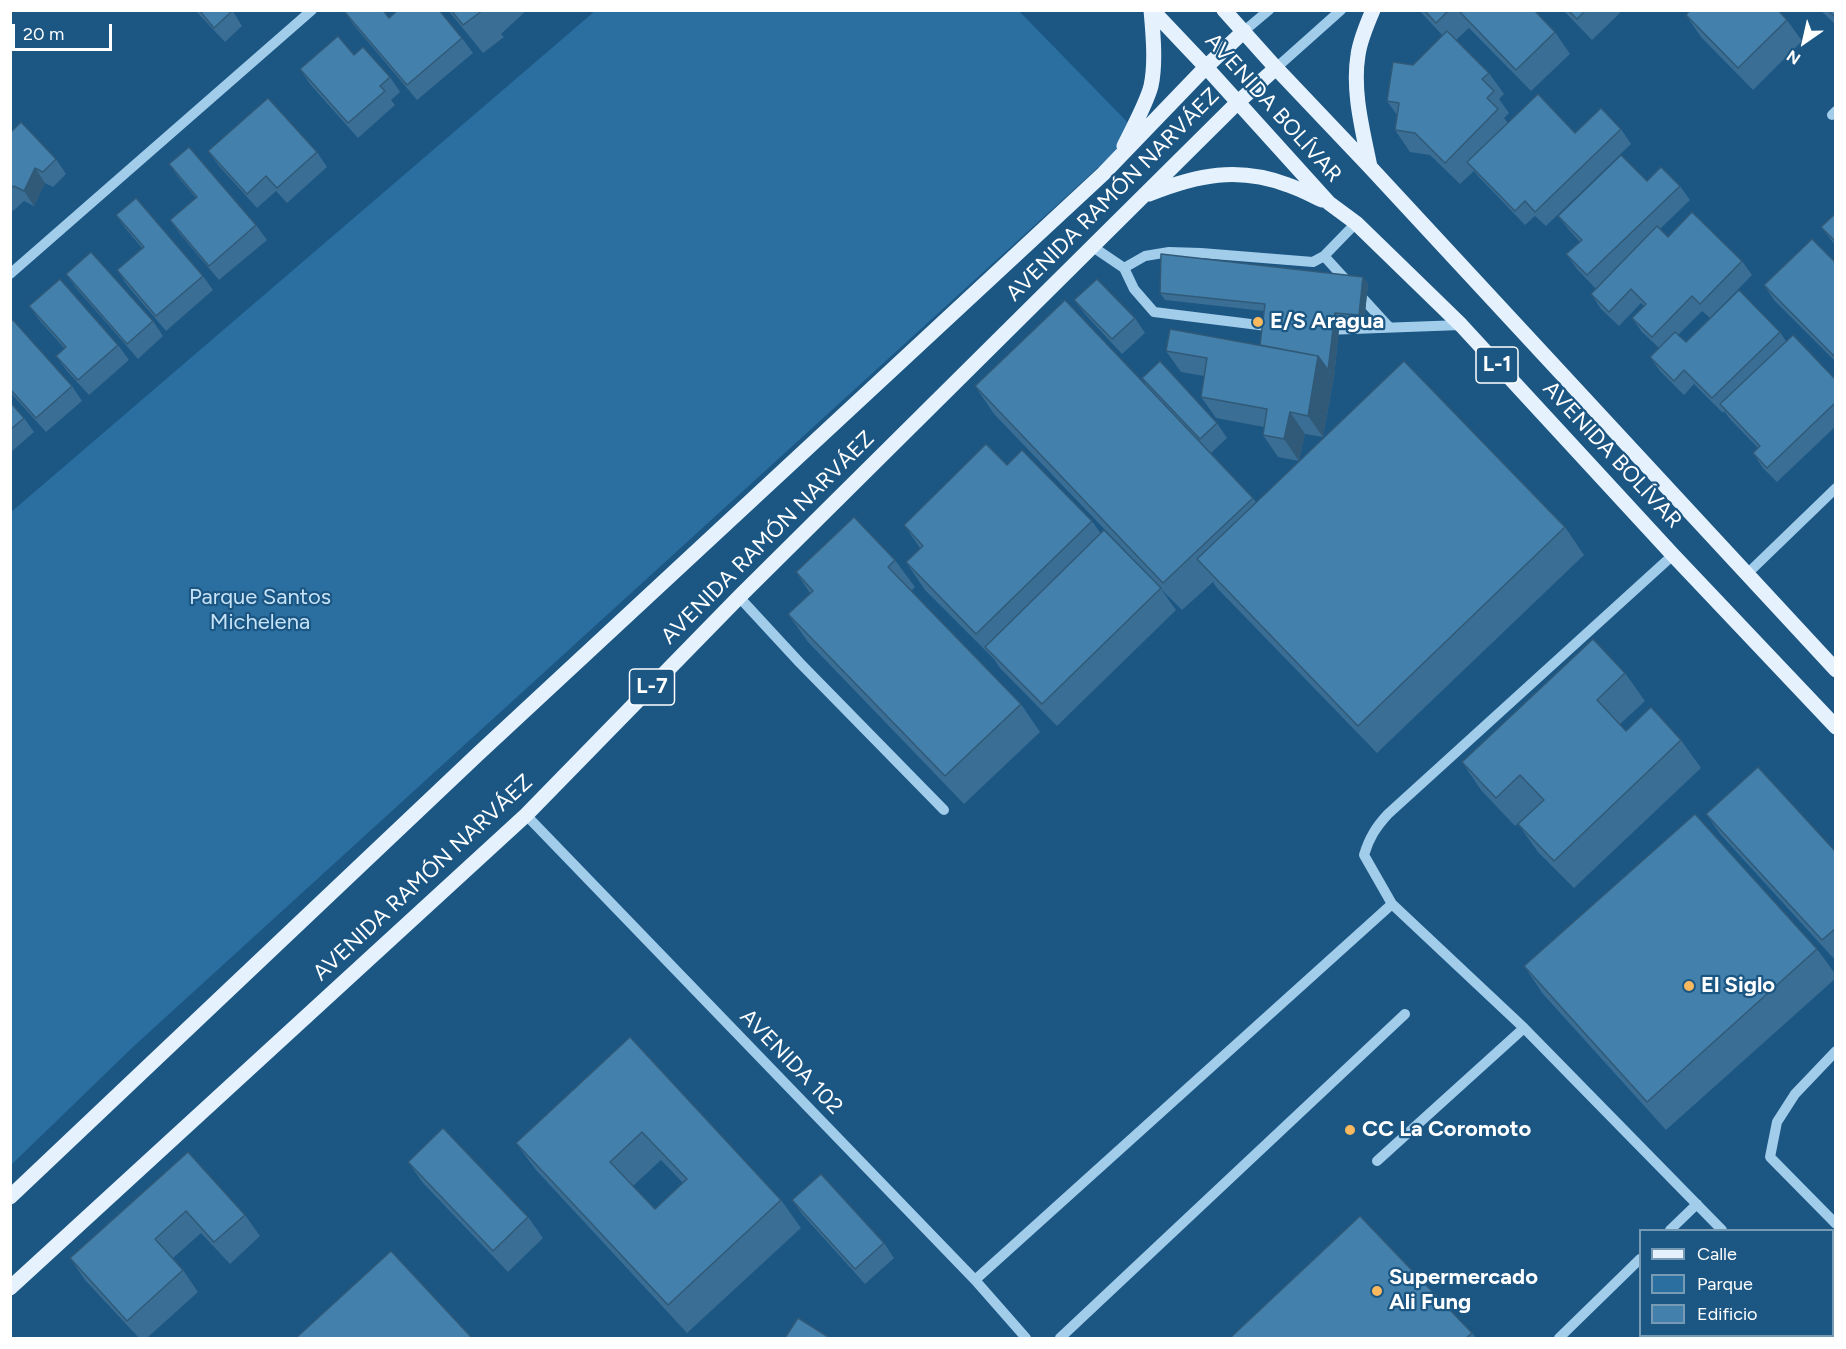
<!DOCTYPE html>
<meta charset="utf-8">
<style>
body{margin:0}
#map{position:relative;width:1846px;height:1349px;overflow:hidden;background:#1c5683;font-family:Figtree,sans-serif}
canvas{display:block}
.frame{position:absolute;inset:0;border:12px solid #fff;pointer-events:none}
.legend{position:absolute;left:1639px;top:1229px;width:195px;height:108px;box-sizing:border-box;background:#1c5683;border:2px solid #779ab5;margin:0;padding:8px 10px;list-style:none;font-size:18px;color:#fff}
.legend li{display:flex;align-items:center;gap:12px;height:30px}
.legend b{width:30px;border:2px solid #779ab5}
.north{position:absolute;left:1774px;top:12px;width:60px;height:60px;-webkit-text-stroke:4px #1c5683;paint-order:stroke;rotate:214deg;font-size:16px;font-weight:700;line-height:24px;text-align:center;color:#fff}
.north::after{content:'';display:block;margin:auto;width:21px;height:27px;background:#fff;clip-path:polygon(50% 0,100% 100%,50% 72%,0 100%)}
.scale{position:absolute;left:12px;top:24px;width:100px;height:27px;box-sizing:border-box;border:3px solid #fff;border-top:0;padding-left:8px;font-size:18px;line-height:21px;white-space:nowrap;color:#fff;-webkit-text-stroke:4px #1c5683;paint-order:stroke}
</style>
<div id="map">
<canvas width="1846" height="1349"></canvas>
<div class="frame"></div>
<ul class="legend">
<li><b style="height:8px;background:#e5f2fe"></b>Calle</li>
<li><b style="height:16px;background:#2b6fa0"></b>Parque</li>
<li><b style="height:16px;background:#4480ac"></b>Edificio</li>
</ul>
<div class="north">N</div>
<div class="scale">20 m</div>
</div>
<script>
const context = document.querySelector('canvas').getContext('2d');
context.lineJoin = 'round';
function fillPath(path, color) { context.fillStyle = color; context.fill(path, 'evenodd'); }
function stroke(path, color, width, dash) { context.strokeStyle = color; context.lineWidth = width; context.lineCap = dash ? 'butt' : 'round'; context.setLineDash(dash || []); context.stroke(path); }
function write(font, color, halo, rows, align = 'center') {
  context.font = font + ' Figtree,sans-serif'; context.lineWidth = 4.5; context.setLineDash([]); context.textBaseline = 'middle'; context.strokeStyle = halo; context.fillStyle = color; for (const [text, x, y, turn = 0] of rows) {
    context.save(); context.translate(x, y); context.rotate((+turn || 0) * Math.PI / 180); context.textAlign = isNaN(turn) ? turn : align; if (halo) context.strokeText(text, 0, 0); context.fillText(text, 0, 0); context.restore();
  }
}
const green = new Path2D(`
 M595,11H1019L1137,132L134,1046L11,1165L10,513Z`);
const minor = new Path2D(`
 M1244,31L1269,10
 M1276,68L1341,10
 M1832,115L1836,111
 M1093,247L1124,268L1134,289L1154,312L1275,327
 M1324,256L1389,327
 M1124,268L1145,256L1169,252L1201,253L1313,262L1324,256L1356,223
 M10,274L312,10
 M1326,330L1461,325
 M1673,555L1388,814C1376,827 1369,838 1364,855L1392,904L1524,1028L1722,1230
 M1747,574L1836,488
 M739,597L800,663L944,810
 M526,815L975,1280L1026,1338
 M1836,1051L1795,1094L1777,1122L1770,1157L1836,1224
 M1377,1161L1524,1028
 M1670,1230L1697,1204
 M975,1280L1392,904
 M1821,1336L1824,1338
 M1060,1338L1405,1014
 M1559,1338L1640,1259`);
const major = new Path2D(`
 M1152,10L1206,67L1329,203L1356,223L1461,325L1673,555L1836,727
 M1224,10L1276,68L1370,167L1836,670
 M1124,146C1132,130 1147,102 1151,86C1156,63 1153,33 1151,10
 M1370,167C1363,131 1352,92 1358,55C1360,40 1367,24 1373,10
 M1149,194C1197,175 1238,166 1288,185C1300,189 1311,195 1322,200
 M10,1197L478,754L1103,174L1206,67L1244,31
 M10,1288L526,815L739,597L1237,103L1276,68`);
const wall = new Path2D(`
 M195,10H232L242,26L225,42Z
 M343,10L389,18L462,38L473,53L417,100L353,24Z
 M448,10H527L501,34L504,37L483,53Z
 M1419,10H1534L1555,32L1570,54L1531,91L1469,28L1456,40L1489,73L1504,94L1499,99L1509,113L1504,118L1508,123L1575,133L1621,129L1631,144L1546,226L1535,216L1525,225L1478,176L1474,171L1460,184L1430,155L1410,152L1395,130L1397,115L1387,101L1413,65L1443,36Z
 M1563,10H1623L1592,40Z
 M1820,10H1836V25Z
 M1686,15L1787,20L1802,41L1753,90L1701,37Z
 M354,55L390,77L400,92L391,100L395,105L358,138L310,84L300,69Z
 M10,133L56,159L66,174L53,187L45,183L34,206L24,201L13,211L10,208Z
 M208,151L317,152L327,167L287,203L276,191L257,208L219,166Z
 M169,164L256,225L267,240L219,280L180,234L170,220L196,198L179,178Z
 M1647,181L1680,186L1690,200L1660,229L1668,237L1742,261L1752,275L1712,316L1780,332L1786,341L1836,380V426L1777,482L1763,468L1753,453L1758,448L1730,419L1724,411L1723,413L1694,384L1684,395L1660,371L1650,357L1659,348L1642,332L1632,318L1644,306L1641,303L1619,326L1601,309L1591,294L1596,289L1577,269L1566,254L1580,242L1569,230L1558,216ZM1702,311L1710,318L1686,342L1678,335Z
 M1836,213V246L1821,227Z
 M116,215L203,276L213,290L166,331L127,285L117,270L142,248L126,229Z
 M1836,263V362L1774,300L1764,285Z
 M66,274L153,321L163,336L138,359L76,288Z
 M1363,277L1368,284L1364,323L1340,320L1334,377L1323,437L1305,434L1299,461L1278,457L1263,435L1264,427L1216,418L1201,397L1204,376L1181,372L1166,351L1260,345L1264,311L1165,300L1160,293Z
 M1074,300L1135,318L1145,333L1122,354L1085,314Z
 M29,306L118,345L129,360L89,395L67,371L56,356L65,349L40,321Z
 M10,322L72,386L82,401L46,432L10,392Z
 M1142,378L1217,423L1227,438L1211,453L1253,498L1256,502L1565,527L1584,555L1377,753L1216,587L1213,582L1182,610L1161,589L1176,610L1057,726L1000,668L994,659L925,590L906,562L920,548L904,525L1007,465L1092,521L1101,534L1158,585L994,414L975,386L1148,388Z
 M10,402L24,418L34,432L10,453Z
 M895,560L915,587L911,591L1021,704L1040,732L964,804L808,642L788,614L810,593L796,572Z
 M1625,673L1645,701L1620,724L1626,731L1681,740L1701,768L1574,888L1538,852L1518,824L1540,803L1515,826L1481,790L1462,762Z
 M1706,814L1836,852V961L1721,835Z
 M1817,949L1836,975V978L1666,1130L1543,994L1524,966Z
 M630,1037L781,1200L801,1228L687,1333L536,1170L516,1143ZM661,1160L683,1183L655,1209L633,1186Z
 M188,1152L245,1215L260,1236L230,1264L201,1233L173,1258L183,1270L198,1292L147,1338H139L85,1280L70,1258Z
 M408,1162L528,1217L543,1238L508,1272L423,1183Z
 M792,1200L884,1243L894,1258L865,1284L802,1214Z
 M1472,1333L1476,1338H1230Z`);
const shadedWall = new Path2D(`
 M35,168L45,183L34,206L24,191Z
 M1363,277L1368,284L1364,323L1359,315Z
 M1335,313L1340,320L1334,377L1328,370Z
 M1318,356L1334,377L1323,437L1308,416Z
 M1290,412L1305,434L1299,461L1284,439Z`);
const building = new Path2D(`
 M199,10H232V11L214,28Z
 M343,10H383L389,18L398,10H439L462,38L407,85Z
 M451,10H483L463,25Z
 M1424,10H1449L1436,23Z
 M1458,10H1534L1555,32L1516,70Z
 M1568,10H1586L1577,19Z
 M1690,10H1778L1787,20L1738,68L1686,15Z
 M1828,10H1836V18Z
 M1447,31L1489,73L1482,79L1494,91L1487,98L1498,109L1445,163L1415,133L1395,130L1399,103L1387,101L1393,62L1413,65Z
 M338,36L354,55L363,47L390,77L380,86L385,91L348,123L300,69Z
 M1538,94L1575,133L1601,108L1621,129L1535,212L1525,201L1515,211L1467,162Z
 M268,98L317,152L277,188L266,176L247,194L208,151Z
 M21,122L56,159L43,172L35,168L24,191L14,186L10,189V133Z
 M189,147L256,225L209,266L170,220L197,197L169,164Z
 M1621,155L1647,181L1661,167L1680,186L1587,275L1566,254L1582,240L1558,216Z
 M136,198L203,276L156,316L117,270L144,247L116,215Z
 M1692,212L1742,261L1700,304L1692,296L1652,337L1632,318L1646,304L1631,289L1609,312L1591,294L1657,226L1668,237Z
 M1836,213V242L1821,227Z
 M1812,239L1836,263V358L1764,285Z
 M91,252L153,321L127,344L66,274Z
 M1161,254L1363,277L1359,315L1335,313L1328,370L1318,356L1260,345L1265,304L1160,293Z
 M60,279L118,345L78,380L56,356L66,347L29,306Z
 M1097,279L1135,318L1112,339L1074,300Z
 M1739,290L1780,332L1712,398L1684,370L1674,381L1650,357L1675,332L1686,342Z
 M1065,300L1253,498L1163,583L975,386Z
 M13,320L72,386L36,418L10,389V322Z
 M1170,329L1318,356L1308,416L1290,412L1284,439L1263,435L1267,409L1201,397L1207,358L1166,351Z
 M1793,335L1836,380V402L1767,468L1753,453L1760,446L1720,404Z
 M1160,361L1217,423L1200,439L1142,378Z
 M1404,361L1565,527L1358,726L1197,559Z
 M10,402L24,418L10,430Z
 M986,444L1007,465L1022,450L1092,521L976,634L906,562L923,546L904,525Z
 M854,517L895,560L888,567L1021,704L945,776L788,614L813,591L796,572Z
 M1104,530L1161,588L1042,704L985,647Z
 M1593,639L1625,673L1597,700L1626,731L1651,707L1681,740L1554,861L1518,824L1544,800L1520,775L1496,798L1462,762Z
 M1758,767L1836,852V928L1822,940L1706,814Z
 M1695,814L1817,949L1647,1102L1524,966Z
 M630,1037L781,1200L668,1305L516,1143ZM642,1132L687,1179L655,1209L610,1162Z
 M443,1128L528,1217L493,1251L408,1162Z
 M188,1152L245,1215L214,1242L186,1211L155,1239L183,1270L127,1321L70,1258Z
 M821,1174L884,1243L855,1269L792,1200Z
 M1360,1216L1472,1333L1466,1338H1230Z
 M391,1251L472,1338H296Z
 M798,1318L830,1338H785Z`);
const markers = [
 [1258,322,6,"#fbb95f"],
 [1689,986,6,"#fbb95f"],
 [1350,1130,6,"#fbb95f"],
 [1377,1291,6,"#fbb95f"]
];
const shields = [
 [1497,365,42],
 [652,687,45]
];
const shieldNames = [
 ["L-1",1497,365],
 ["L-7",652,687]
];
const streetNames = [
 ["AVENIDA BOLÍVAR",1273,108,48],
 ["AVENIDA RAMÓN NARVÁEZ",1113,195,-45],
 ["AVENIDA BOLÍVAR",1612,455,47],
 ["AVENIDA RAMÓN NARVÁEZ",768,538,-45],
 ["AVENIDA RAMÓN NARVÁEZ",423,878,-43],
 ["AVENIDA 102",791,1062,46]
];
const poiNames = [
 ["E/S Aragua",1270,322],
 ["El Siglo",1701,986],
 ["CC La Coromoto",1362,1130],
 ["Supermercado",1389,1278],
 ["Ali Fung",1389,1303]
];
const parkNames = [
 ["Parque Santos",260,598],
 ["Michelena",260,623]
];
fillPath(green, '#2b6fa0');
stroke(minor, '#a1ccea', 10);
stroke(major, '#e5f2fe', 15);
fillPath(wall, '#3a6e94');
fillPath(shadedWall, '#305a78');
fillPath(building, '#4480ac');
stroke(building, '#305a78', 1.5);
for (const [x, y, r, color] of markers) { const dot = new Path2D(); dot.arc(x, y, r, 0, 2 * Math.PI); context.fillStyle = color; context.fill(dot); stroke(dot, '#1c5683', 2); }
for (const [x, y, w] of shields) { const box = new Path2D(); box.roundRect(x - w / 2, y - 18, w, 36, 4.5); context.fillStyle = '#1c5683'; context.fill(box); stroke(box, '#fff', 1.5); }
write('bold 21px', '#fff', null, shieldNames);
write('22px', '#fff', '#1c5683', streetNames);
write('bold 22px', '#fff', '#1c5683', poiNames, 'left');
write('22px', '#c6e3f8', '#1c5683', parkNames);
</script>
